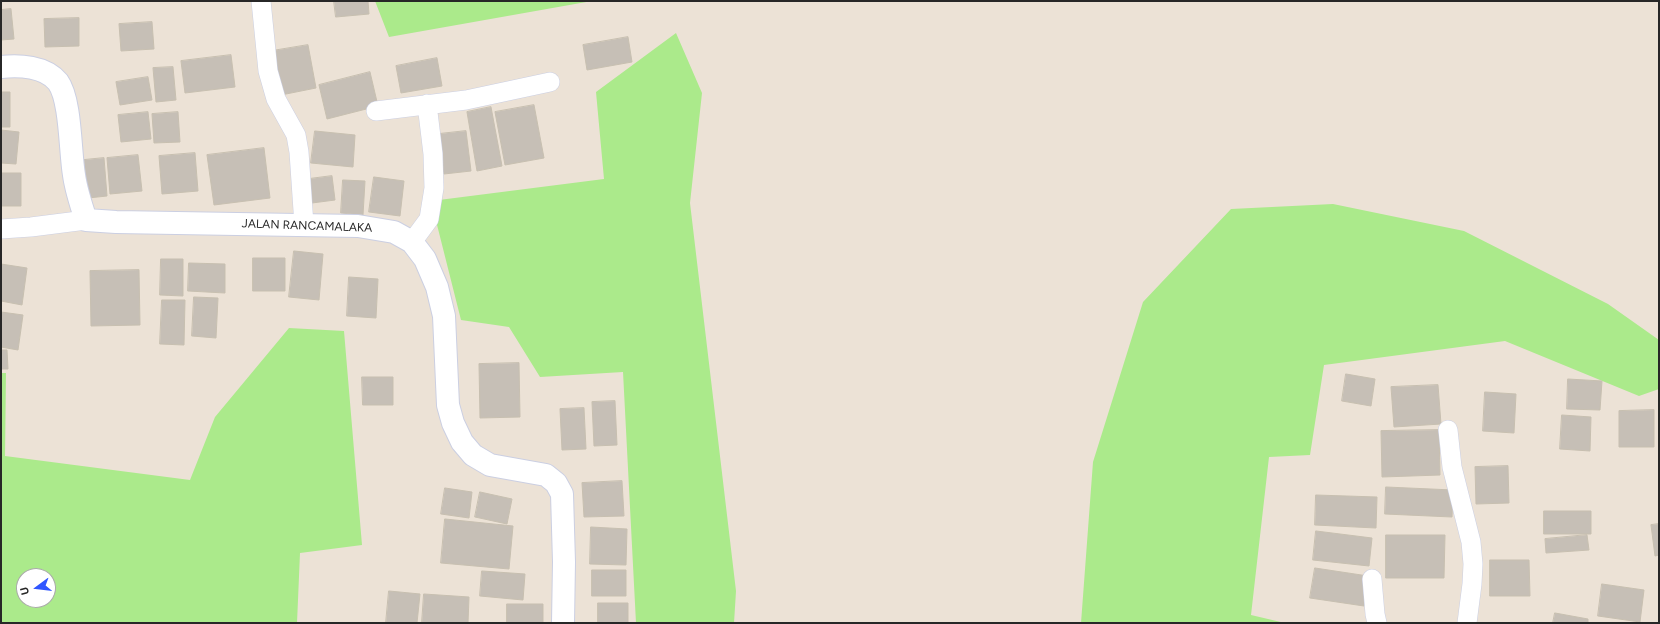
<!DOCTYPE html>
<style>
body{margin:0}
#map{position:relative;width:1660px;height:624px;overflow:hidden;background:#ece2d6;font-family:Figtree,sans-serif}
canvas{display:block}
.frame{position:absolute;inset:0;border:2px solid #272727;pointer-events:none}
.north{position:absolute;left:16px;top:568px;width:40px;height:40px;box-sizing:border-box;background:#fff;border:1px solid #a9a9a9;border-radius:50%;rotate:255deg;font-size:11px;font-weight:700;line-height:16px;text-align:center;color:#272727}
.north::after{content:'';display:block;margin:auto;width:14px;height:18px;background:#3056ff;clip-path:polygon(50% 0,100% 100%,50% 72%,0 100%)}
</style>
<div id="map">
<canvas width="1660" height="624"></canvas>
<div class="frame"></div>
<div class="north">U</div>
</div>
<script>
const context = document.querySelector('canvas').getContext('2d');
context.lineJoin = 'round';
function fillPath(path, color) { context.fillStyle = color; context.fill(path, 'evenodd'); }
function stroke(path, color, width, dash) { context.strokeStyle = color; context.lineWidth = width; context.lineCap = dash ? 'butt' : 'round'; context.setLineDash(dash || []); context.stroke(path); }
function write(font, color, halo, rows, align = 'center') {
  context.font = font + ' Figtree,sans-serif'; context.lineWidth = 3.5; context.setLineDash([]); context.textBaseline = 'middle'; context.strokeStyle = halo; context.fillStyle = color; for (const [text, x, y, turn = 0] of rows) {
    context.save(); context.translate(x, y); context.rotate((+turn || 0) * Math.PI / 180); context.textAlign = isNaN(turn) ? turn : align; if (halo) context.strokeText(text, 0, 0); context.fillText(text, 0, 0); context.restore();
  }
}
const green = new Path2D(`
 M375,1H592L389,37Z
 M676,33L702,93L690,203L736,591L734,623H636L623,372L540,377L509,327L461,320L431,201L604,179L596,92Z
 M1333,204L1464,231L1608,304L1659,340V389L1639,396L1505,341L1324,365L1310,455L1269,457L1251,615L1285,623H1081L1093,462L1143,302L1231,209Z
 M289,328L344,331L362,545L300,553L297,623H1V373H6L5,456L190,480L215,417ZM24,576H48V600H24Z`);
const building = new Path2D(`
 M334,1H368L369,14L336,17Z
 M11,9L14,39L1,40V10Z
 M79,18V46L45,47L44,19Z
 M152,22L154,49L121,51L119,24Z
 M628,37L632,62L587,70L583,45Z
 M308,45L316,88L281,95L272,51Z
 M231,55L235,87L185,93L181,61Z
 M437,58L442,86L401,93L396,66Z
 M173,67L176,100L156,102L153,68Z
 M370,72L378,106L327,119L319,85Z
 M148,77L152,100L120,105L116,82Z
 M1,92H10V127H1Z
 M534,105L544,158L505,165L495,112Z
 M491,107L502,166L477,171L467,112Z
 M148,112L151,139L121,142L118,115Z
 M178,112L180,142L154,143L152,114Z
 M1,130L19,132L16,164L1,163Z
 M315,131L355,135L353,167L311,163Z
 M466,131L471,171L444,174L439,134Z
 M264,148L270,198L214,205L207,155Z
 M195,153L198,191L162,194L159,156Z
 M138,155L142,191L110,194L107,158Z
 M104,158L107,196L88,198L84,160Z
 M1,173H21V206H1Z
 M332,176L335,200L312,203L309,179Z
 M374,177L404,181L400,216L369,212Z
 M343,180L365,181L363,215L341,213Z
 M294,251L323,254L319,300L289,297Z
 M253,258H285V291H253Z
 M161,259H183V296L160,295Z
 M189,263L225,264V293L188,291Z
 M1,264L27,268L22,305L1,301Z
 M139,270L140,325L91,326L90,271Z
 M349,277L378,279L376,318L347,316Z
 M194,297L218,298L216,338L192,336Z
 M162,300H185L184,345L160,344Z
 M1,312L23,315L18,350L1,347Z
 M1,350H7L8,369H1Z
 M519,363L520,417L480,418L479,364Z
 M1346,374L1375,379L1371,406L1342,401Z
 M362,377H393V405H363Z
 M1568,379L1602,381L1600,410L1567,409Z
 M1438,385L1441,424L1394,427L1391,387Z
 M1485,392L1516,394L1514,433L1483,431Z
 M615,401L617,445L594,446L592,402Z
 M584,408L586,449L562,450L560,409Z
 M1654,410V447H1619V411Z
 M1562,415L1591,417L1590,451L1560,449Z
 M1439,430L1440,475L1382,477L1381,431Z
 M1508,466L1509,503L1476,504L1475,467Z
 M622,481L624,516L584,517L582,483Z
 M1386,487L1453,490L1452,517L1385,514Z
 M445,488L472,492L469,518L441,514Z
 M480,492L512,499L507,524L475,517Z
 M1316,495L1377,497L1376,528L1315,525Z
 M1544,511H1591V534H1544Z
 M445,519L513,526L509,569L441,563Z
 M1659,524V555L1655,556L1651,525Z
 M591,527L627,529L626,565L590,564Z
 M1316,531L1372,538L1369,566L1313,560Z
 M1386,535H1445L1444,578H1386Z
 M1587,535L1589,550L1546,553L1545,539Z
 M1490,560H1529L1530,596H1490Z
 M1315,568L1368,576L1364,606L1310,598Z
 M592,570H626V596H592Z
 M482,571L525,574L523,600L480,596Z
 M1602,584L1644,590L1640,622L1598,616Z
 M389,591L420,594L417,623H386Z
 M424,594L469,597L468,623H422Z
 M598,603H628V623H598Z
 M507,604H543V623H507Z
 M1555,613L1588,619V623H1553Z`);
const street = new Path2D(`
 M261,1L268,71L276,99L296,135L299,152L304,225
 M376,111L466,100L550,82
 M1,229L31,227L86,220
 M412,242L429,219L434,188L433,154L427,104
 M1448,430L1452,467L1471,542L1473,564L1472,584L1467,623
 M1372,579L1375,614L1377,623`);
const secondary = new Path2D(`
 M1,67C19,65 45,66 58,82C71,100 70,152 74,175C76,190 81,205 86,220L116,222L358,226L394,232L412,242L425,259L437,287L444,316L448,405L453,423L462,442L473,455L490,465L546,475L556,483L562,494L564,562L563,623`);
const streetNames = [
 ["JALAN RANCAMALAKA",307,226,2]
];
fillPath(green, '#abea8b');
fillPath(building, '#c6bfb6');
stroke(building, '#c7bfb0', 1);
stroke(street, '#cbcfe2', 20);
stroke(secondary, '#cbcfe2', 24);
stroke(street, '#fff', 19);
stroke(secondary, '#fff', 22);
write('12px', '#272727', '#fff', streetNames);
</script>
